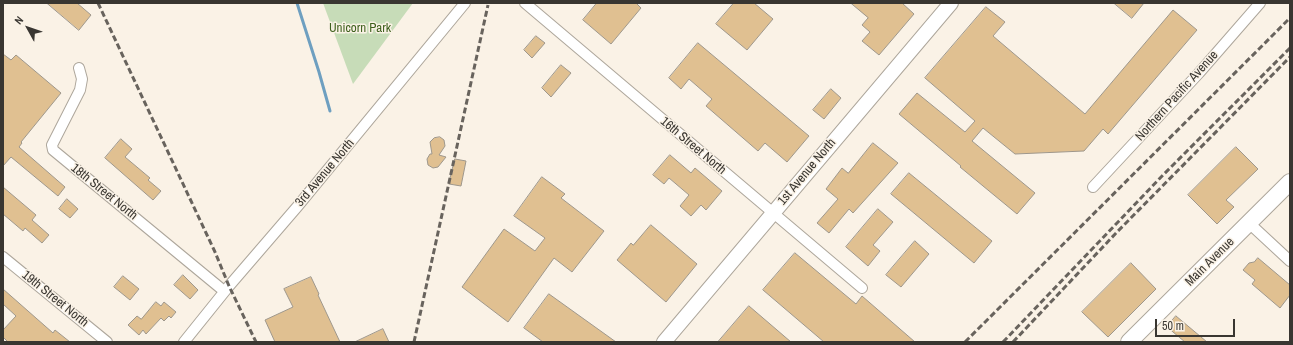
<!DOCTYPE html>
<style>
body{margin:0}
#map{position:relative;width:1293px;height:345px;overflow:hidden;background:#faf2e6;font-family:"Archivo Narrow",sans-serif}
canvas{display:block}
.frame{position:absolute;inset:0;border:4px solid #393631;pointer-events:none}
.north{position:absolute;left:8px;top:8px;width:40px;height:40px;-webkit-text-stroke:3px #faf2e6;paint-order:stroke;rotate:310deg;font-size:11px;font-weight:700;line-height:16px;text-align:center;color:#393631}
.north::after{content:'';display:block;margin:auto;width:14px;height:18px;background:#393631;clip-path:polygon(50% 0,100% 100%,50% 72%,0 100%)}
.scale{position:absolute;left:1155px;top:319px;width:80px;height:18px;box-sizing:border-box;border:2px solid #393631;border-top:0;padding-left:5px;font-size:12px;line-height:14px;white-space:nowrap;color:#393631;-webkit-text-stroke:3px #faf2e6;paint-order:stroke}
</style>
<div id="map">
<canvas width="1293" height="345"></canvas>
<div class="frame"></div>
<div class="north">N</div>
<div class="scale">50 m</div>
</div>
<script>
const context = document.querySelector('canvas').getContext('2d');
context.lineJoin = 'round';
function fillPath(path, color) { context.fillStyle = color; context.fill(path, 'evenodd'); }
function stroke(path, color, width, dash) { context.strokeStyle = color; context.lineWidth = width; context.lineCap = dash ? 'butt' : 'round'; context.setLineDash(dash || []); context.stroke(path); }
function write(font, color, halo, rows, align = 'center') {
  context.font = font + ' "Archivo Narrow",sans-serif'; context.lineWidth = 3; context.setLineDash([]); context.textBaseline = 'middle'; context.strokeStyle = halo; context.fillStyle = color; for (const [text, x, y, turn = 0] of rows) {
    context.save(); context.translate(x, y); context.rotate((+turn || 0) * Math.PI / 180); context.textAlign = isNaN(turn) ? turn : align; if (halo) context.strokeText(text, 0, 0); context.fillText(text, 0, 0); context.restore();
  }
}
const green = new Path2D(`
 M323,3H413L353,84Z`);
const stream = new Path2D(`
 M297,3L319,72L330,111`);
const building = new Path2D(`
 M47,3H77L91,15L79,30Z
 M597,3H636L641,8L611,44L583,20Z
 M734,3H754L773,19L747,50L716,24Z
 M851,3H902L914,14L879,55L862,41L870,32L862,25L868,18Z
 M1114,3H1144L1132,18Z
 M986,7L1005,22L993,36L1085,114L1173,10L1197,30L1108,134L1103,129L1084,151L1015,154L983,128L972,141L1035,193L1017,214L960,167L961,166L899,114L917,93L965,132L975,121L925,78Z
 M536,36L545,43L532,58L524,50Z
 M698,43L809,136L787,162L765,143L758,151L706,106L712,99L689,79L681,89L669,78Z
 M3,54L11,60L16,55L61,93L21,142L22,143L19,147L65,187L58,196L11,157L3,166Z
 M561,65L571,73L551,97L542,88Z
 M831,89L841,98L824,119L813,110Z
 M440,137L444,140L445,146L439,155L446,157L438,167L433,168L428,165L427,159L430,154H432L430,142L434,138Z
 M121,139L132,149L125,157L150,178L148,180L161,191L153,200L105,158Z
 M873,143L898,163L853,213L849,209L829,233L817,223L838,199L826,189L842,168L848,173Z
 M1236,147L1258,169L1226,200L1234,207L1217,224L1188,195Z
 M670,155L691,173L695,168L722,191L706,210L701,205L691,216L680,206L689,195L669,178L664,184L653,175Z
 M455,159L466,161L461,186L449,184Z
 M909,173L992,241L974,263L891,194Z
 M542,177L565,194L561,198L604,231L572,272L554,258L508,322L462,287L504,229L535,251L545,238L514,216Z
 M3,187L36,215L32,220L49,235L42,243L25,228L23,231L3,214Z
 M67,199L78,209L70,218L59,209Z
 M878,209L893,222L873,245L880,251L868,266L846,247Z
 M651,225L697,264L666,302L617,260L631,243L633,245Z
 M915,241L929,254L901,287L886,275Z
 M795,253L856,304L862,296L915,342H824L763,290Z
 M1258,258L1290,285V295L1280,308L1252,284L1255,280L1243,270L1249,263L1254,262Z
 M1131,263L1156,289L1108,337L1082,312Z
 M183,275L198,290L190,299L174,285Z
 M123,276L139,289L130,300L114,287Z
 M311,277L319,294L318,295L340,342H275L265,320L293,307L284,289Z
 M3,289L53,333L55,330L70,342H8L3,337V330L16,316L3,304Z
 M549,294L616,342H543L524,328Z
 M156,302L161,306L164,302L176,312L171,318L169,316L164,321L161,318L146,334L143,330L139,335L128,325L137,316L141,319Z
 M749,306L791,342H718Z
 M1176,316L1207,342H1185L1167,327Z
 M383,329L389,342H355Z`);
const street = new Path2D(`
 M525,3L862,288
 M79,68L82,79L80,90L52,145L53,150L224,291
 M1093,187L1199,73L1260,3
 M1249,223L1290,261
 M3,257L107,342
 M184,342L229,286L297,207L465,3`);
const secondary = new Path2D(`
 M664,342L951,3`);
const primary = new Path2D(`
 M1129,342L1290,182`);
const rail = new Path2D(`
 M98,3L215,252L229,286L256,342
 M414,342L488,5
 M965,342L1290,18
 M1003,342L1163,175L1290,48
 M1013,342L1118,231L1290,57`);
const parkNames = [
 ["Unicorn Park",360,29]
];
const streetNames = [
 ["Northern Pacific Avenue",1177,96,-48],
 ["16th Street North",693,146,40],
 ["1st Avenue North",807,172,-50],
 ["3rd Avenue North",325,173,-50],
 ["18th Street North",104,192,39],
 ["Main Avenue",1210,262,-45],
 ["19th Street North",55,299,39]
];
fillPath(green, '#c7dcb8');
stroke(stream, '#6e9fc0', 3);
fillPath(building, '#e0c091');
stroke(building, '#9e978c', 1);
stroke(street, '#ada69b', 12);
stroke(secondary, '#ada69b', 16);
stroke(primary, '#ada69b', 18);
stroke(street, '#fff', 10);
stroke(secondary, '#fff', 14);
stroke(primary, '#fff', 16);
stroke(rail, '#68635d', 3, [6, 3]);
write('13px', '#3e601d', '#faf2e6', parkNames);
write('13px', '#393631', '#faf2e6', streetNames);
</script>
